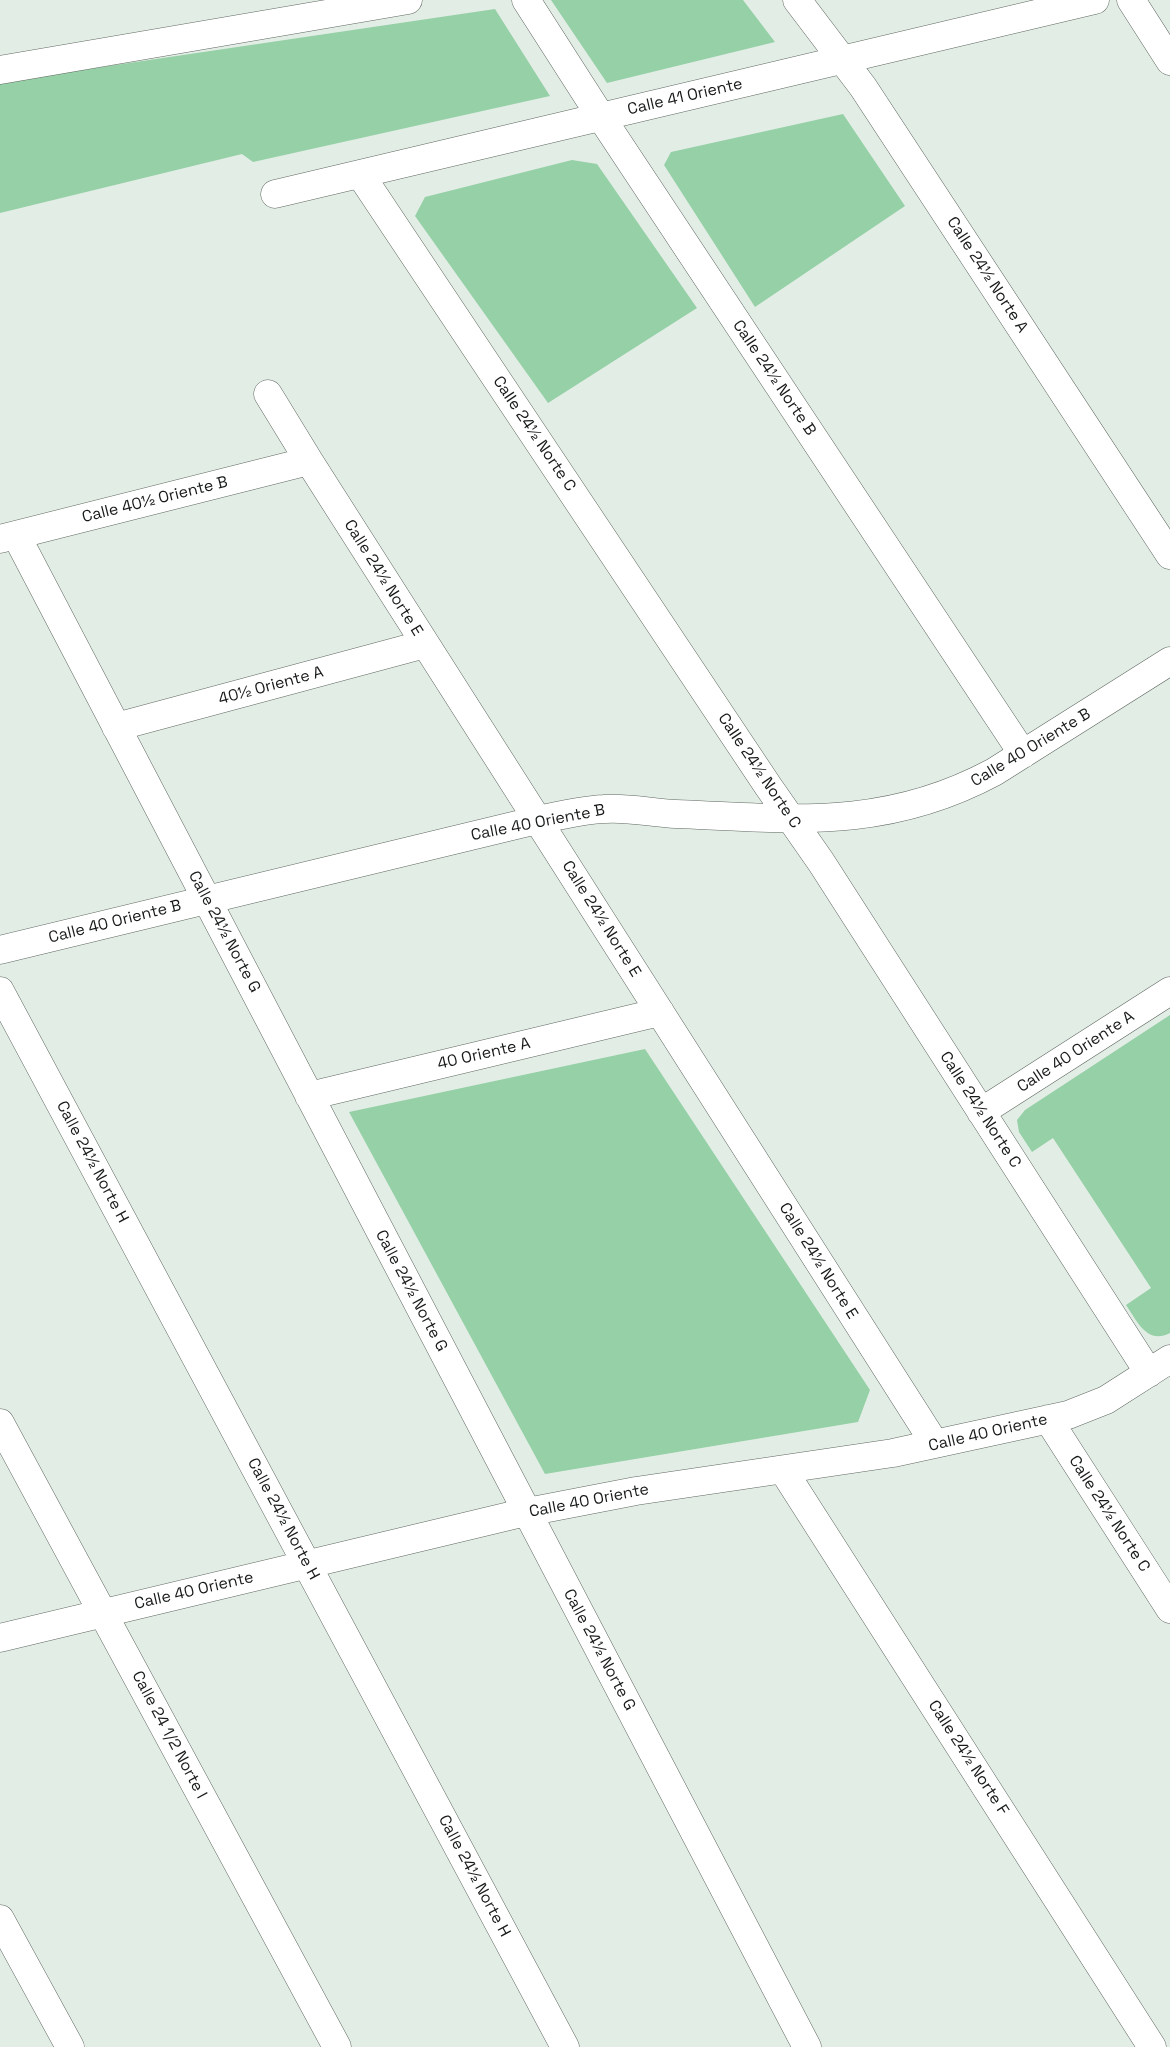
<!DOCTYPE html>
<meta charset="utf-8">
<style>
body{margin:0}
canvas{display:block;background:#e2ede5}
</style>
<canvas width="1170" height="2047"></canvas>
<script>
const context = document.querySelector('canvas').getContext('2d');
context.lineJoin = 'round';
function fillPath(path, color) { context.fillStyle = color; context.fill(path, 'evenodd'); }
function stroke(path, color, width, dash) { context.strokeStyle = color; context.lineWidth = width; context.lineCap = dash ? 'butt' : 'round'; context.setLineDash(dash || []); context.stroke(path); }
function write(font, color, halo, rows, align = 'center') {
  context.font = font + ' "Space Grotesk",sans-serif'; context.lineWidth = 5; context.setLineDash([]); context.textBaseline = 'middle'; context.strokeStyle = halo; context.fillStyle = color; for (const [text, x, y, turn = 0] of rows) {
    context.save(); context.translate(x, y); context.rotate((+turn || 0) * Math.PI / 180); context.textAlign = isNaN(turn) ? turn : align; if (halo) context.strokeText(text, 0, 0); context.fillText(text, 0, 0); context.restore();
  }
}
const green = new Path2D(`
 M551,0H743L775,42L607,83Z
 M495,9L550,96L253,162L242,154L0,213V82Z
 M843,114L905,206L755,307L664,165L671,152Z
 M572,160L597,164L697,308L548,403L415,216L425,197Z
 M1170,1015V1333C1147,1345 1137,1321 1126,1305L1151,1288L1053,1138L1032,1152L1019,1132L1017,1120L1025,1110Z
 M645,1049L870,1390L858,1422L545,1474L349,1112Z`);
const minor = new Path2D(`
 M526,0L601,117L1023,754
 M797,0L863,87L1170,555
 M1131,0L1170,61
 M0,70L408,0
 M360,174L768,786L821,862L1149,1373
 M275,194L1095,0
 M268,394L309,461L935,1444
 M16,535L807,2047
 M0,539L309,461
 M116,727L425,644
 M0,950L529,822C554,817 579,810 604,809C628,807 652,813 676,814C794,819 886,830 994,772L1170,661
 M0,991L565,2047
 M309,1096L660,1012
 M981,1112L1170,991
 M1048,1419L1170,1609
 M0,1423L337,2047
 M783,1470L1152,2047
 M0,1638L522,1513L636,1491L893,1453L1068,1415L1106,1400L1170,1359
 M0,1919L70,2047`);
const streetNames = [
 ["Calle 41 Oriente",685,97,-13],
 ["Calle 24½ Norte A",987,275,57],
 ["Calle 24½ Norte B",774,378,56],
 ["Calle 24½ Norte C",534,434,56],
 ["Calle 40½ Oriente B",155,500,-14],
 ["Calle 24½ Norte E",383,578,58],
 ["40½ Oriente A",271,686,-15],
 ["Calle 40 Oriente B",1031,748,-31],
 ["Calle 24½ Norte C",759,771,56],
 ["Calle 40 Oriente B",538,823,-11],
 ["Calle 24½ Norte E",601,919,58],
 ["Calle 40 Oriente B",115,922,-14],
 ["Calle 24½ Norte G",224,932,62],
 ["Calle 40 Oriente A",1076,1052,-33],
 ["40 Oriente A",484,1054,-13],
 ["Calle 24½ Norte C",980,1110,57],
 ["Calle 24½ Norte H",92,1162,62],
 ["Calle 24½ Norte E",818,1261,58],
 ["Calle 24½ Norte G",411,1291,62],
 ["Calle 40 Oriente",988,1433,-13],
 ["Calle 40 Oriente",589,1501,-11],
 ["Calle 24½ Norte C",1109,1514,57],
 ["Calle 24½ Norte H",283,1519,62],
 ["Calle 40 Oriente",194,1591,-13],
 ["Calle 24½ Norte G",599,1650,62],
 ["Calle 24 1/2 Norte I",169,1735,62],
 ["Calle 24½ Norte F",968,1758,57],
 ["Calle 24½ Norte H",474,1876,62]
];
fillPath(green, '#96d0a7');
stroke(minor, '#606962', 29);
stroke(minor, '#fff', 28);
write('16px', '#171b18', '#fff', streetNames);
</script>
